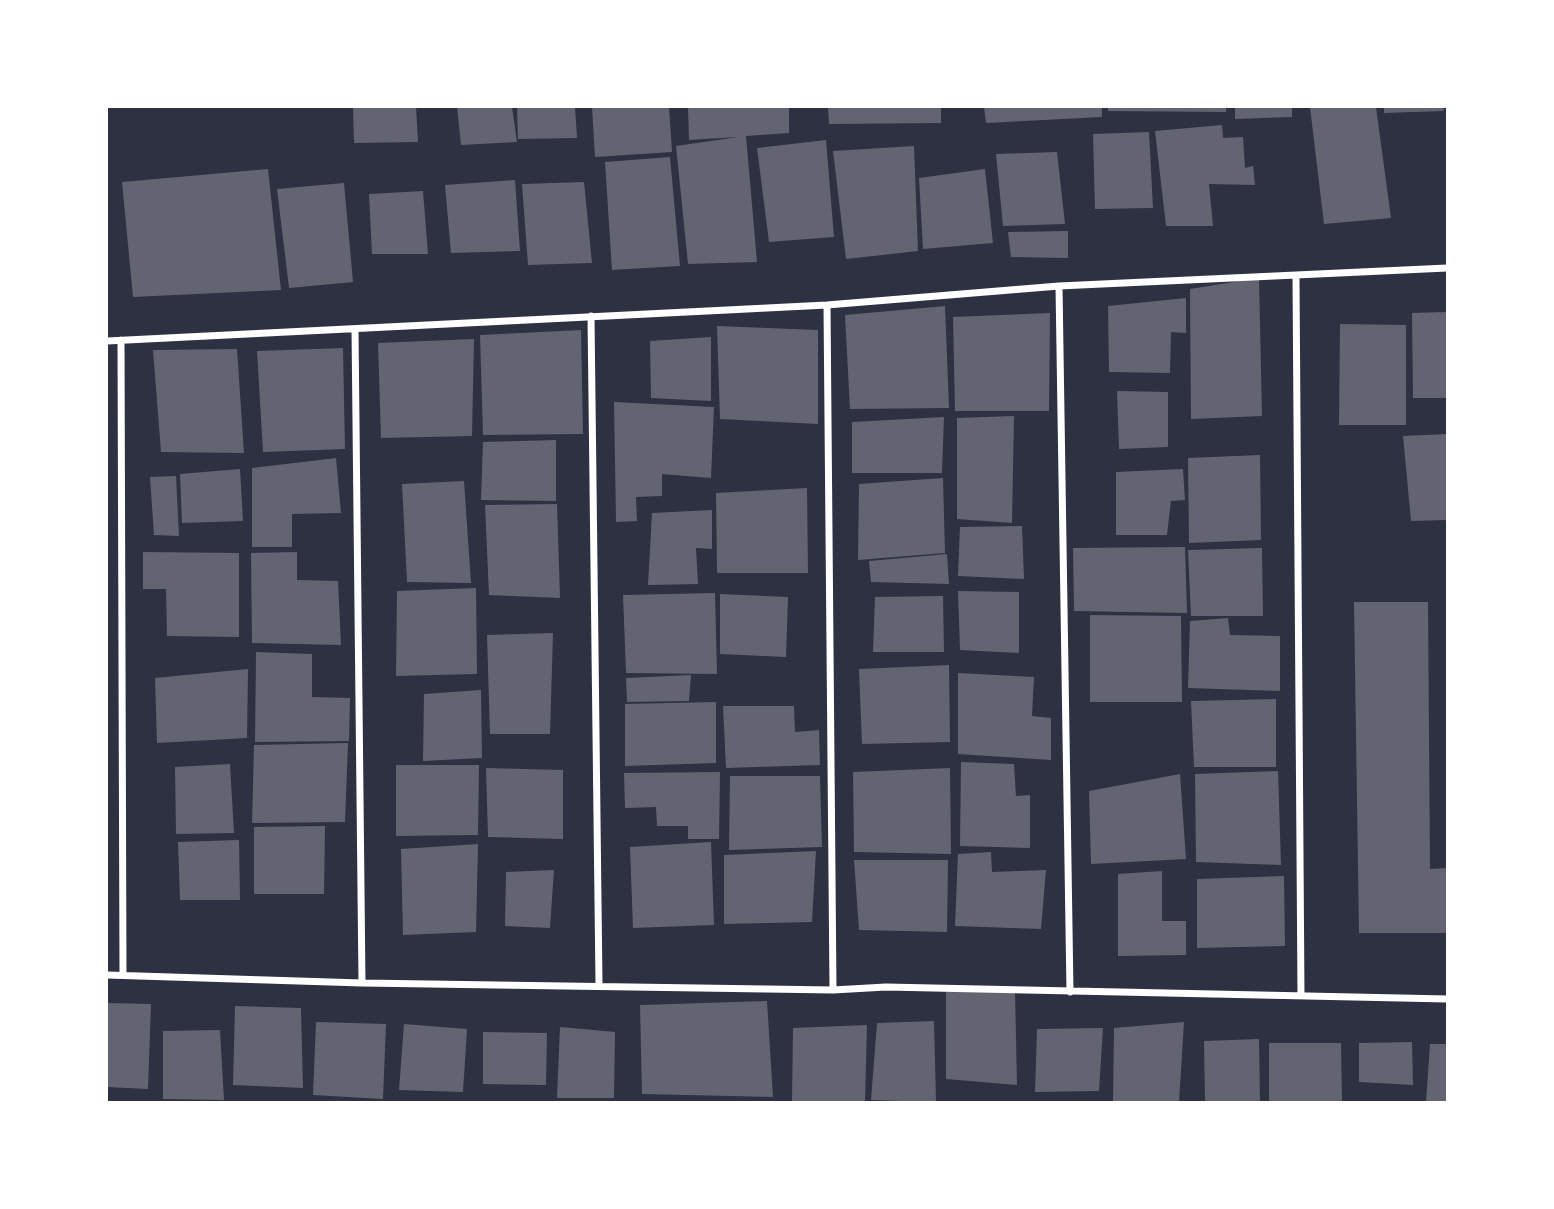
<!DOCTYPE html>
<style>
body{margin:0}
#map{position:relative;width:1554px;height:1209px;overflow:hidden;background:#2d3142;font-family:Lora,serif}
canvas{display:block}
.frame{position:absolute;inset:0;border:108px solid #fff;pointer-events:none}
</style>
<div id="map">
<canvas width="1554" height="1209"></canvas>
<div class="frame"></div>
</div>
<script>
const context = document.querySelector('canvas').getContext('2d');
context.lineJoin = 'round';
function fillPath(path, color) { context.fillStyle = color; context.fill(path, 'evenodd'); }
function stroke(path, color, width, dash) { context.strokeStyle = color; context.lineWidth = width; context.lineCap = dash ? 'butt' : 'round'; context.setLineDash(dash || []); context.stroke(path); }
const building = new Path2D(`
 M353,107H416L418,142L354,143Z
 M457,107H512L517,142L461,145Z
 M517,107H575L577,138L518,139Z
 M592,107H669L672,152L595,157Z
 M688,107H789V133L746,136L757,262L688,264L676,146L738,137L689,140Z
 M828,107H941V123L829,124Z
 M984,107H1102V117L986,123Z
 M1108,107H1226V112L1108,111Z
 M1235,107H1292V117L1235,119Z
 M1310,107H1376L1391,218L1324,224Z
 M1384,107H1443L1444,111L1384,113Z
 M1222,125L1223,138L1243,137L1245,168L1253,166L1255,185L1209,184L1213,226H1166L1155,131Z
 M1149,132L1153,208L1095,209L1093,134Z
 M826,140L834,237L769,242L757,148Z
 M914,146L918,251L846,259L833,151Z
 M1057,152L1065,224L1003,226L996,154Z
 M670,157L680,266L612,270L605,162Z
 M268,169L281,290L133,297L122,182Z
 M985,169L993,243L923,249L919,178Z
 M515,180L520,251L451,253L445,185Z
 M584,182L592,263L528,265L522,184Z
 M344,183L353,282L289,288L277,189Z
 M423,191L428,254H372L369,194Z
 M1068,231V258L1011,257L1008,232Z
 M1259,278L1262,416L1191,419L1190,289Z
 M1186,298V333L1171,332L1170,373L1109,372L1108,306Z
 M945,306L949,408L850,409L845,315Z
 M1447,312V398H1413L1412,313Z
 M1050,313L1049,411H955L953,317Z
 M1340,324L1406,325V425H1339Z
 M717,326L818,330V424L720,419Z
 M581,330L583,434L483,435L480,335Z
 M711,337V401L651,398L650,341Z
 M474,339L472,436L381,438L378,343Z
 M343,348L345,449L263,452L257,351Z
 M237,349L244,453L161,452L153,350Z
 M1117,391L1168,392V447L1119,449Z
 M614,402L714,407L711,478L662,474V496L636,497L637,521L616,522Z
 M1014,416L1012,523L957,519V418Z
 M944,417L942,473H852V422Z
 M1447,434V520L1411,521L1403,436Z
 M556,440V501L481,500L483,442Z
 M1260,455L1261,540L1189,543L1188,458Z
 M336,458L341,513L292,514V547H252V468Z
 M240,469L243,521L182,523L180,474Z
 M1183,469L1185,500L1171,501L1167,535H1116V472Z
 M176,476L179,536L154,535L150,477Z
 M943,478L945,553L858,560L859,484Z
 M464,481L471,583L407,582L402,484Z
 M807,488L808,573H717L716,493Z
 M557,504L560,598L489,595L485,505Z
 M712,510V549L696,548L698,584L648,585L652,513Z
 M1022,526L1024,579L958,576L960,527Z
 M1185,547L1187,613L1074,611L1073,548Z
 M1262,548L1263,616H1191L1188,550Z
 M143,552L239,553V637L167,636L166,589H143Z
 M297,552V580L338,581L341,645L252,643L251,553Z
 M947,554L949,584L871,582L869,561Z
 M476,588L477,674L396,676L397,591Z
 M958,591L1019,592V653L960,650Z
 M715,593L717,674L626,673L623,595Z
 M720,594L788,597L786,657L720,654Z
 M943,596L944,652H873L875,597Z
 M1354,602H1428L1430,869L1447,868V933H1359Z
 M1090,615L1181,616L1182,702H1090Z
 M1228,618L1230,635L1280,636V691L1188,688L1190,621Z
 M553,633L550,734H490L487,635Z
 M256,652L312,654V697L350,698L349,741L255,742Z
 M949,665L950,742L862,744L859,669Z
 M248,669L247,738L157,743L155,678Z
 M958,673L1034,677L1032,716L1051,718V760L958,754Z
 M691,675L689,701L627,702L626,678Z
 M481,690L482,758L423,761L424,694Z
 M1276,699V767H1194L1191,701Z
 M716,702V763L625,766V704Z
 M723,706H794L795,732L819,730L820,765L726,768Z
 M348,743L345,822L252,823L254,745Z
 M961,762L1014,764L1016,796L1030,795V848L960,846Z
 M230,764L234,833L176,834L175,767Z
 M396,765H479L478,835L396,836Z
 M486,768L563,770V839L488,837Z
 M950,768L951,854L854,852L853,772Z
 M1278,771L1281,865L1196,862L1195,774Z
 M720,772L719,839H688V826H657L656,807L625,808L624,773Z
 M1180,774L1186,859L1091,864L1089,791Z
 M730,776H820L822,847L729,850Z
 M325,826L324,894H254V827Z
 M239,840L240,900H180L178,842Z
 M711,842L714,925L633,928L630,847Z
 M478,844L476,932L403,935L401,849Z
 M816,851L812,922L724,924V855Z
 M991,852L992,872L1046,870L1041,929L955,926L958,854Z
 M854,860H948L947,932L859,930Z
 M554,870L550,928L505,926L506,872Z
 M1162,871V921H1186V955L1118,956V874Z
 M1284,876L1285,946L1197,948V879Z
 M946,989L1015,991L1017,1085L946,1079Z
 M767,1001L773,1097L642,1094L640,1005Z
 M107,1003L151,1004L148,1089L107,1087Z
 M235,1006L301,1008L303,1088L233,1085Z
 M934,1021L936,1102L871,1100L877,1023Z
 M316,1022L386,1024L383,1099L313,1095Z
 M1184,1022L1179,1102L1113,1101L1114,1028Z
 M404,1024L467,1029L463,1092L399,1090Z
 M867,1025L865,1102H792L793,1028Z
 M560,1027L615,1032L614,1098H557Z
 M1103,1028L1099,1091L1035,1092L1037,1029Z
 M220,1030L224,1100L163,1099V1031Z
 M483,1032L547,1033L546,1085L483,1084Z
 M1259,1039L1260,1102H1205L1204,1041Z
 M1412,1042L1413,1085L1359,1082V1043Z
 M1269,1043H1341L1342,1102H1269Z
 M1430,1044H1447V1102H1426Z`);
const minor = new Path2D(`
 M1296,277L1301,996
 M1059,286L1070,992
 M827,305L833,990
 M591,316L599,984
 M355,329L362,983
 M121,340L123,975
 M107,341L827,305L1059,286L1447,268
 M107,975L362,983L833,990L886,987L1447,999`);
fillPath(building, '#626471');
stroke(minor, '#fff', 7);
</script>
